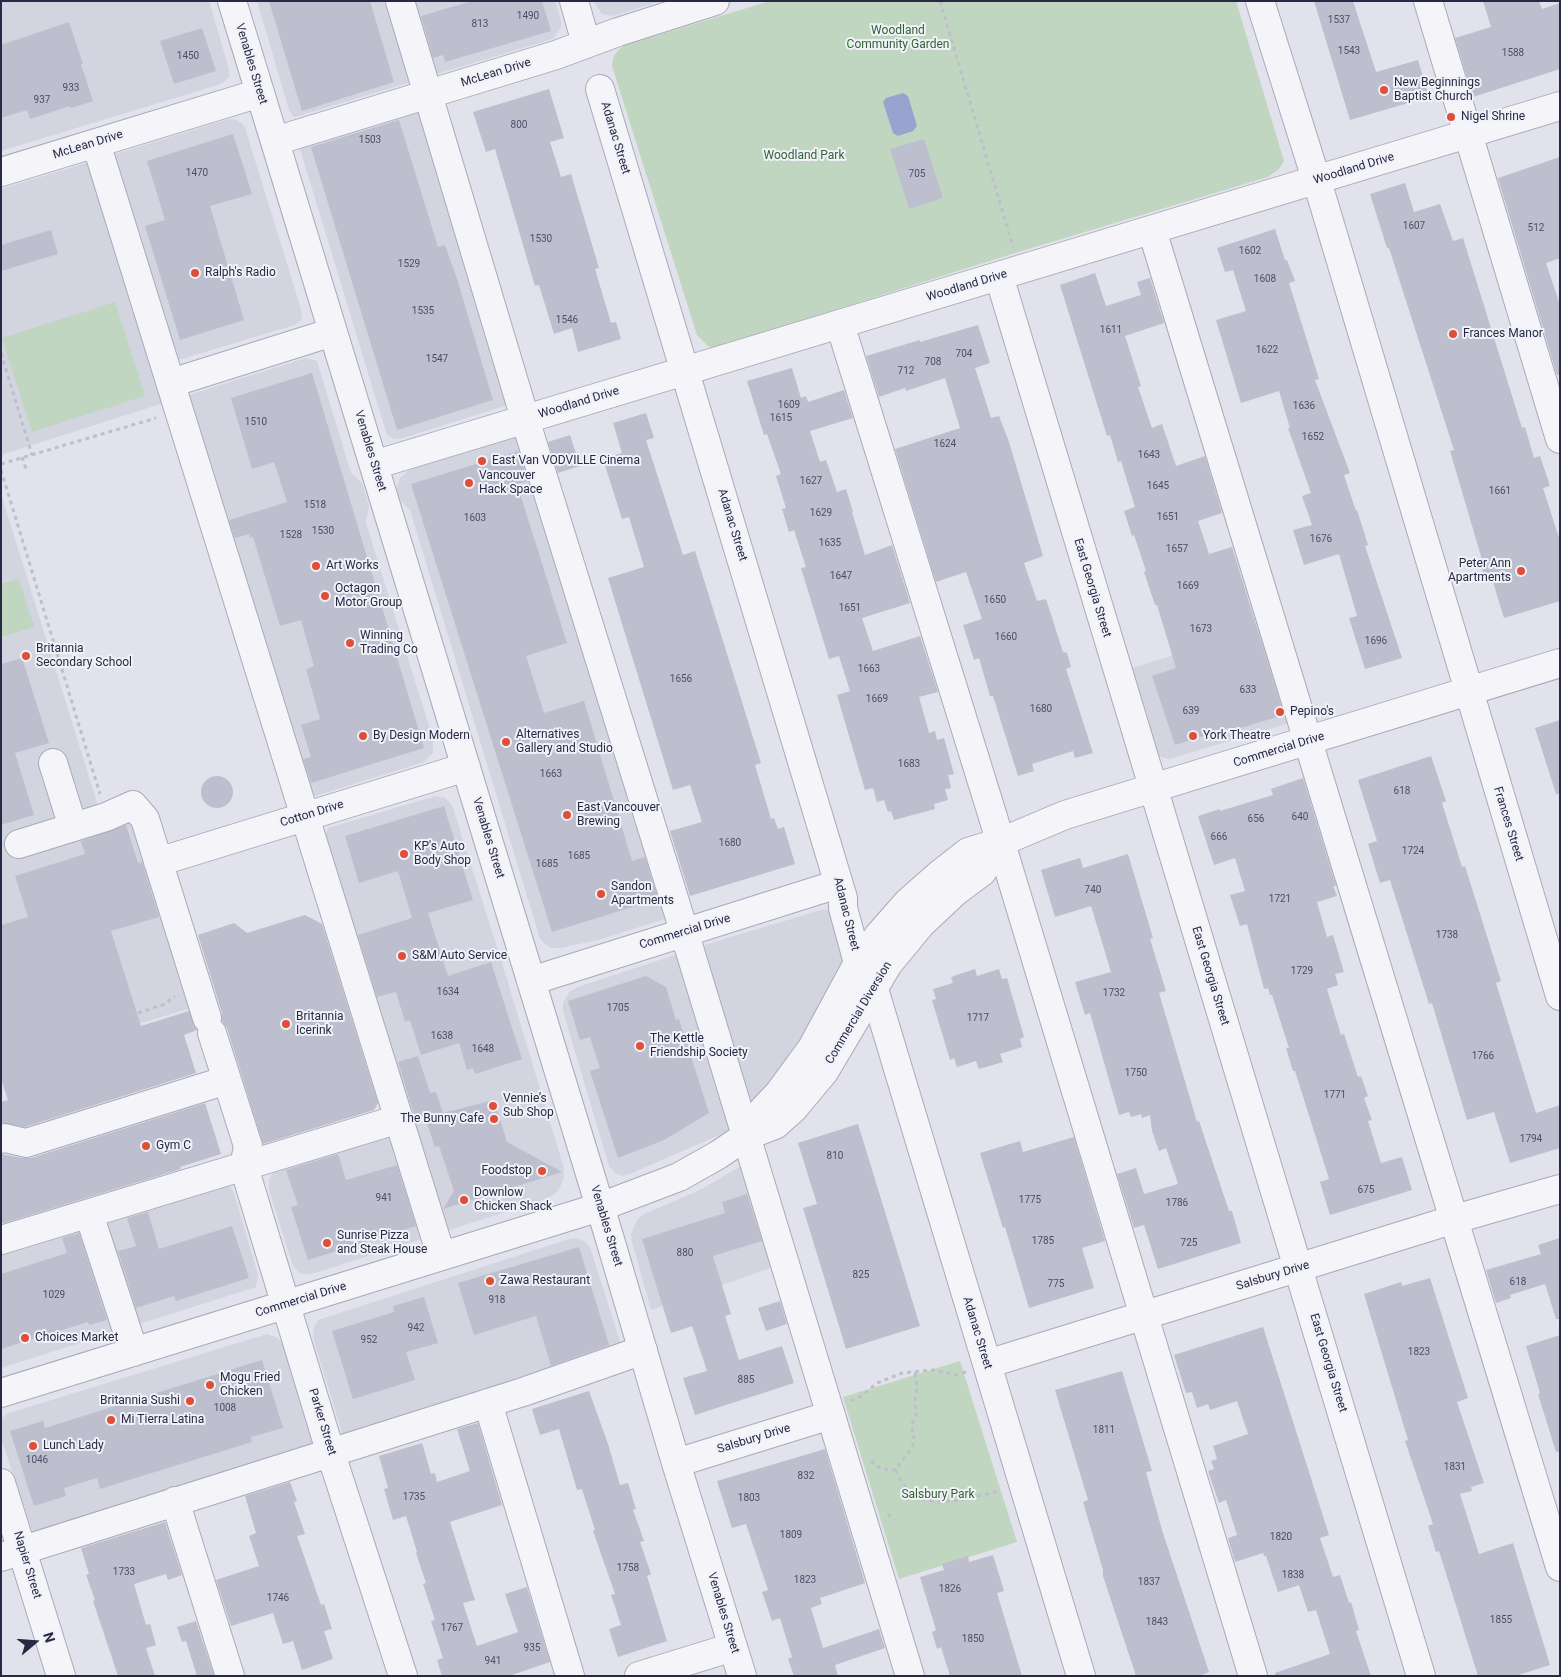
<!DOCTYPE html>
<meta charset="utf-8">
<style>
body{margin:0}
#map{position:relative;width:1561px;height:1677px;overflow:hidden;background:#e1e2eb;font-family:Roboto,sans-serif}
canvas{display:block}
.frame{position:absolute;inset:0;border:2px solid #272945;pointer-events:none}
.north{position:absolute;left:10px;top:1617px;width:50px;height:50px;-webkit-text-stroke:4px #f0f2f8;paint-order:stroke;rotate:72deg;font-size:14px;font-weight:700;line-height:20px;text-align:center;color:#272945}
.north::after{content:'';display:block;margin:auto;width:18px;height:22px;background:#272945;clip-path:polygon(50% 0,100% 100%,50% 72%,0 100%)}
</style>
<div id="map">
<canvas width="1561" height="1677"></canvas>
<div class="frame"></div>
<div class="north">N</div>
</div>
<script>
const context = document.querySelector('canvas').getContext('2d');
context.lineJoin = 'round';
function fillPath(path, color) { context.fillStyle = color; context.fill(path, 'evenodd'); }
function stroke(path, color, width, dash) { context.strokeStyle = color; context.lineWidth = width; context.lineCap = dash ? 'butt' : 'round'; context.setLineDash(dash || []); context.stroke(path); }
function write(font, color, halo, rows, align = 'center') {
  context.font = font + ' Roboto,sans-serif'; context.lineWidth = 4; context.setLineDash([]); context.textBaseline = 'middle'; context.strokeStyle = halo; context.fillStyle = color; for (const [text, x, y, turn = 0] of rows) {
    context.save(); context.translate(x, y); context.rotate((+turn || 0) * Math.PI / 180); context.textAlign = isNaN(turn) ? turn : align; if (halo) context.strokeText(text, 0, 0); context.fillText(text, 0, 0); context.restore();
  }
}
const built = new Path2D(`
 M1,1H209L229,69V77L221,84L1,151Z
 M257,1H555L561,20V27L554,38L549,40L295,117L293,116L289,110Z
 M593,1H661L613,16L602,14Z
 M431,103L520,401L400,439H394L387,435L386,432L300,149L303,144Z
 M229,119L237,120L243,124L245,128L301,309L302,316L301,320L295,325L165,364L176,399L306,358L317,361L351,473L362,483L369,506L366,523L433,739V749L432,754L424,762L315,796L305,788L176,399L1,455V189Z
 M529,432L668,918L598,940L560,948H550L540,939L410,510L399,499L396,490L400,478L409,470Z
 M1,494L104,825L135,817L194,1007L1,1066Z
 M1264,627L1293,722L1169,759L1161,757L1156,753L1148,726L1149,720L1132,668Z
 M436,796L445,798L452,805L503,966L563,1165L564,1176L561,1185L557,1192L546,1199L312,1274H303L298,1272L293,1266L269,1190V1180L277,1165L395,1130L323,842L328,828Z
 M821,910H827L833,912L849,949L805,1043L758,1104L724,1133L630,1174L623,1176L615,1173L609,1166L563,1011V1003L569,992L578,987L714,942Z
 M743,1165L779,1265L651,1310L632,1242L631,1234L637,1220L642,1215L700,1190Z
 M226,1180L234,1193L258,1275L256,1287L1,1368V1246Z
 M577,1238L587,1243L591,1250L622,1348L344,1439L315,1344L313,1335L314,1327L318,1320L569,1239Z
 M267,1334L278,1338L285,1348L318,1444L34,1536L1,1438L2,1418L9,1413Z`);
const green = new Path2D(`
 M770,1H1236L1284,161L1279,169L1268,177L1015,253L714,348L709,347L697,335L612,66C612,56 617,50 625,45Z
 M115,302L145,396L32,432L2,338Z
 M19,579L34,627L1,637V584Z
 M960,1361L1017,1542L899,1579L843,1397Z`);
const water = new Path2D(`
 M903,93L908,96L917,126L913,131L898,136L893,133L883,102L886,98Z`);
const building = new Path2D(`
 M269,1H370L394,82L302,111Z
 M472,1H542L551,31L445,62L443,55L433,58L421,16Z
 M1314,1H1353L1376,72L1418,60L1429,97L1350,120Z
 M1483,1H1539L1542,9L1560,3V69L1473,97L1455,38L1491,27Z
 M69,22L83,64H81L93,101L71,108L70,106L30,119L27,110L1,118V45Z
 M202,28L216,71L174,84L160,41Z
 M549,89L564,138L550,142L561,177L571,174L599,268L595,269L611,323L616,322L621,339L578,352L572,328L554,334L539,285L535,286L495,149L486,152L473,112Z
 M399,120L438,247L445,245L457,279L493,400L397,430L311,147Z
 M233,134L252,194L210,206L244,320L180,340L145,226L165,220L147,161Z
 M924,139L943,198L909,209L890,149Z
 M1560,157V258L1546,263L1560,305V375H1557L1498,178Z
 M1405,183L1414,212L1440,204L1453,241L1463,238L1522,428L1525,427L1534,458L1540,456L1550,486L1543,488L1560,541V601L1504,618L1492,579L1486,581L1480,563H1483L1450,451L1454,450L1389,248H1387L1370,194Z
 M1275,229L1285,260H1287L1295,281L1289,283L1319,379L1315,380L1350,473L1344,475L1356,511L1357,510L1368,545L1365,546L1402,658L1365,669L1349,618L1357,616L1339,554L1304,565L1293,530L1312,525L1302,496L1311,493L1288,428H1290L1279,391L1241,403L1216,320L1246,311L1233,270L1225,272L1217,248Z
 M51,230L58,254L1,271V245Z
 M1095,273L1106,306L1141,295L1137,282L1150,278L1164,323L1125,336L1141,386L1138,387L1152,428L1162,424L1176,466L1205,456L1222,513L1198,521L1209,554L1232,547L1284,715L1230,731L1229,728L1175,745L1152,676L1176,668L1157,605H1155L1144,572L1146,571L1134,535L1132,536L1124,511L1135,507L1121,461L1118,462L1110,435L1107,436L1060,285Z
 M978,325L990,363L975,368L991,418L999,416L1009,442L1043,556L1024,563L1037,601L1046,599L1063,652L1067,653L1071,667L1066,669L1093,753L1075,758L1073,751L1032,764L1034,771L1018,776L993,696H990L979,658L974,660L963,625L982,619L966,572L936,582L895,449L960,428L945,378L906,391L905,388L879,397L866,356L920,340V342Z
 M792,368L801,398L806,396L808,402L844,390L853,418L810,431L820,462L826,460L837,492L846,489L853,512H852L865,555L892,545L910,603L862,618L873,651L920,636L938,692L919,697L929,733L935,731L937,740L944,738L954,774L948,775L951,788L945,789L948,800L934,804L935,809L894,820L891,811L888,812L884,800L877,802L873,788L865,790L837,695L850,691L839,656L829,659L801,568L806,567L794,530L789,532L782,509L786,508L776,476L781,474L767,434L764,435L747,381Z
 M312,373L424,748L311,783L303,759L311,757L301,725L320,719L306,669L314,666L301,620L280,626L253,537L250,538L249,534L235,538L229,520L287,502L274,462L252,469L231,398Z
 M646,413L654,438L646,440L683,555L695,551L761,763L755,765L771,819L774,818L778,829L784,827L795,864L690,896L670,831L702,822L690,785L673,790L608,578L644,567L629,517L622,519L603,459L622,453L613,423Z
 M570,435L580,466L558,473L548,442Z
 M518,451L528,481L517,484L567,643L526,656L544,713L584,701L632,861L645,857L658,899L552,932L411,484Z
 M22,658L49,743L15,753L34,815L1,825V664Z
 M1560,720V794H1556L1535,728Z
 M1431,756L1446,801L1442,803L1462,867L1465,866L1501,981L1496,983L1536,1113L1560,1105V1148L1510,1163L1494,1112L1467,1120L1432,1003L1429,1004L1390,880L1380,883L1368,844L1377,841L1358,780Z
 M201 792a16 16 0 1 1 32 0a16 16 0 1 1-32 0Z
 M1303,778L1336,886H1333L1337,896L1317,902L1327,937L1333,935L1344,972L1335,974L1338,985L1327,989L1341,1035L1344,1034L1358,1077L1361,1076L1368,1096L1364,1098L1372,1120L1368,1121L1381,1163L1402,1157L1412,1190L1330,1215L1320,1182L1329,1179L1295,1071H1293L1286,1048H1289L1272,995H1270L1268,988L1264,989L1247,924L1240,926L1230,895L1245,891L1235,858L1214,865L1198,816L1220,809V811L1273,795L1271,789Z
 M444,806L473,900L428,913L448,976L491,962L522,1059L475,1074L473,1068L467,1070L459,1043L421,1055L410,1020L405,1022L396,992L377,997L358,935L412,918L398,871L359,883L345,836Z
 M126,825L138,863L142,862L159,917L111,931L141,1026L189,1011L197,1030L184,1035L196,1073L25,1127L1,1123V1102L8,1100L1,1079V925L28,917L15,876L85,854L81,841Z
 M1128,854L1153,938L1150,939L1166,991L1159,993L1197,1122L1199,1121L1229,1211H1232L1241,1243L1158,1269L1144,1225L1134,1228L1117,1174L1136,1168L1144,1194L1178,1184L1166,1148L1159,1151L1152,1131L1150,1115L1142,1118L1141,1114L1131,1117L1129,1112L1119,1115L1090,1013L1085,1015L1075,982L1111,972L1091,906L1055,917L1041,870L1080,858L1083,868Z
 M305,915L322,924L378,1103L374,1110L263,1144L227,1028L222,1021V1013L198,935L234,923L247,933Z
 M975,969L977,976L999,969L1002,979L1007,978L1024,1037L1020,1039L1022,1047L1000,1054L1003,1062L979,1069L976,1061L957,1067L954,1058L950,1060L932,1000L936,999L933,989L953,983L951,977Z
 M646,976L666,987L676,1020L679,1019L709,1113L664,1140L618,1158L590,1071L600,1068L590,1037L580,1040L568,1001Z
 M418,1056L430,1093L436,1092L443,1113L494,1100L507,1142L562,1172L443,1209L454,1191L439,1146L435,1147L425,1118L416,1121L398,1062Z
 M205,1103L221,1154L180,1167L181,1169L1,1224V1154L22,1158H31Z
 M858,1124L920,1326L846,1349L803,1208L817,1204L798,1143Z
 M1074,1137L1105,1241L1082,1248L1094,1288L1029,1308L1005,1227L1003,1228L980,1153L1020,1141L1023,1152Z
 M338,1154L346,1180L397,1165L416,1226L308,1260L291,1207L298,1205L286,1170Z
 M747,1194L762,1241L713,1256L731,1314L725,1316L739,1360L782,1346L794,1383L695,1415L683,1378L707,1371L692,1326L671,1333L642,1239L725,1213L722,1202Z
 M148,1212L159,1249L232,1226L249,1278L176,1301L174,1296L136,1308L118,1251L136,1246L127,1218Z
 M79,1233L107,1320L89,1325L88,1322L1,1349V1274L67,1253L62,1238Z
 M1560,1238V1319H1556L1545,1284L1510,1295L1511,1298L1496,1303L1486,1270L1541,1254L1538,1245Z
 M579,1247L609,1345L551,1366L536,1316L474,1335L458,1283Z
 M1430,1278L1468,1398L1457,1402L1484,1483L1471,1487L1472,1491L1460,1494L1479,1554L1513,1543L1550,1665L1515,1676H1478L1439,1551L1436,1552L1428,1526L1433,1524L1405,1441L1408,1440L1364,1294L1401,1282L1402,1286Z
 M424,1297L438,1343L406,1352L415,1380L353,1399L332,1331L394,1312L393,1306Z
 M780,1301L787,1324L766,1331L758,1308Z
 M1263,1327L1329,1535L1320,1538L1333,1577L1340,1575L1349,1603L1351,1602L1359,1630L1356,1631L1371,1676H1275V1673L1330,1654L1316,1610L1308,1612L1299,1585L1278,1592L1266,1556H1264L1263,1553L1235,1562L1228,1538L1237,1535L1226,1500L1219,1503L1208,1471L1214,1469L1211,1461L1217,1459L1213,1446L1248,1434L1237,1401L1210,1410L1208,1404L1197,1408L1192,1392L1186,1393L1174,1355Z
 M1560,1335V1451L1556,1452L1538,1394L1540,1393L1526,1346Z
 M262,1360L283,1428L251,1437L252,1442L100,1489L97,1478L64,1488L66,1496L34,1506L10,1431L43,1421L45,1428Z
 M1122,1371L1152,1471L1146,1472L1162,1530L1209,1672L1199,1676H1136L1103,1576V1570L1083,1502L1088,1500L1055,1390Z
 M589,1391L608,1444L620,1485L628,1483L636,1509L633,1510L644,1541L640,1542L651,1574L647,1576L667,1641L618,1657L609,1629L621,1625L611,1595L615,1594L593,1531L595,1530L582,1489L577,1490L559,1429L540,1435L532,1409Z
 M478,1423L502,1505L450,1522L475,1600L463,1603L477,1646L518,1632L505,1594L527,1587L550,1662L509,1676H442L437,1660L443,1658L431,1621L435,1620L423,1584L426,1583L416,1553L417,1552L406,1516L393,1520L384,1489L388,1488L379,1456L422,1443L431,1474L435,1473L437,1482L470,1471L457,1429Z
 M825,1449L865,1583L820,1598L822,1604L811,1608L823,1648L879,1629L885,1648L835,1665L838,1676H794L788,1659L792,1657L780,1618L772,1621L762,1592L768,1590L746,1524L732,1528L717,1481Z
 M290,1482L297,1501L294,1502L305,1534L297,1536L321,1605L324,1604L332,1629L324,1631L333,1659L302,1670L293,1641L283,1644L273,1613L231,1626L216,1580L259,1566L249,1536L256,1533L245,1496Z
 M165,1522L182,1575L168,1580L166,1574L134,1584L146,1625L150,1624L156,1645L146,1648L155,1676H118L93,1601L95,1600L86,1575L89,1574L81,1548Z
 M993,1555L1004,1591L997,1593L1022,1676H950L941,1647L937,1649L932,1632L936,1630L920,1577L944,1570L942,1564L968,1556L969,1562Z
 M196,1621L214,1676H197L186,1641L182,1642L177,1627Z`);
const path = new Path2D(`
 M940,1L1013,247
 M1,353L32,455
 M22,457L27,472
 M1,464L156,418
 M1,470L100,794
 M138,1013L165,1004L175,996
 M851,1401L862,1396L877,1383L902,1373L933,1370L956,1375L966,1372
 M871,1461L881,1469L896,1470C905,1453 920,1448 911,1426L916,1415L915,1402L917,1386L915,1372
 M896,1470C915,1519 960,1499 1000,1491
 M888,1514L895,1520`);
const minor = new Path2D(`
 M232,1L609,1236L676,1463L742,1676
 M400,1L529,432L676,905L910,1676
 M574,1L586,43
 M1260,1L1323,201L1560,996
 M1428,1L1560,439
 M600,89L843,898V908L858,963
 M275,141L556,55L618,32L715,1
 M96,143L441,1255
 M1,172L260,93
 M1152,230L1560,1567
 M999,276L1421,1676
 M840,324L993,817L1253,1676
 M171,383L333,332
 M374,465L1560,106
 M53,763L73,827
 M19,844L106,817L133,805L145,819L207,1018
 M158,862L466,767
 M531,981L838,884
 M874,989L1081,1676
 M212,1033L248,1146L244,1167L331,1454L403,1676
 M746,1136L763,1110L779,1093L812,1048L858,963L879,935L908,902L941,873L968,852L1001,842L1065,815L1560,663
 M1,1139L5,1138L26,1143L227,1080
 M89,1214L134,1352
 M1,1240L399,1119
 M987,1364L1455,1219L1560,1189
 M1,1393L600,1207L679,1177L718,1155L746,1136L775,1125L794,1108L824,1072L888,964L921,924L955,892L982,872L1001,842
 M488,1403L570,1676
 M676,1463L831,1415
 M1,1483L61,1676
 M175,1501L230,1676
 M1,1557L523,1392L643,1350
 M639,1676L733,1647`);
const markers = [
 [1384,90,5,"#de4e38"],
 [1451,117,5,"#de4e38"],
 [195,273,5,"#de4e38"],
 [1453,334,5,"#de4e38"],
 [482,461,5,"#de4e38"],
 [469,483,5,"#de4e38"],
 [316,566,5,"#de4e38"],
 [1521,571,5,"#de4e38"],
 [325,596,5,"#de4e38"],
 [350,643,5,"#de4e38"],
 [26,656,5,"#de4e38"],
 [1280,712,5,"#de4e38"],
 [363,736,5,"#de4e38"],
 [1193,736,5,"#de4e38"],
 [506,742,5,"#de4e38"],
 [567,815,5,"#de4e38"],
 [404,854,5,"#de4e38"],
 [601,894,5,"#de4e38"],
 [402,956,5,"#de4e38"],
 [286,1024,5,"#de4e38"],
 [640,1046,5,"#de4e38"],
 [493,1106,5,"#de4e38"],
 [494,1119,5,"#de4e38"],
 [146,1146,5,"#de4e38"],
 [542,1171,5,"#de4e38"],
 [464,1200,5,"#de4e38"],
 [327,1243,5,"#de4e38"],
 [490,1281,5,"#de4e38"],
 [25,1338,5,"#de4e38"],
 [210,1385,5,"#de4e38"],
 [190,1401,5,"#de4e38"],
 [111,1420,5,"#de4e38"],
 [33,1446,5,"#de4e38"]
];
const numberNames = [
 ["1490",528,16],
 ["1537",1339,20],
 ["813",480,24],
 ["1543",1349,51],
 ["1588",1513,53],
 ["1450",188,56],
 ["933",71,88],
 ["937",42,100],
 ["800",519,125],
 ["1503",370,140],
 ["1470",197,173],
 ["705",917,174],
 ["1607",1414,226],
 ["512",1536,228],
 ["1530",541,239],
 ["1602",1250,251],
 ["1529",409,264],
 ["1608",1265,279],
 ["1535",423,311],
 ["1546",567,320],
 ["1611",1111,330],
 ["1622",1267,350],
 ["704",964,354],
 ["1547",437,359],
 ["708",933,362],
 ["712",906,371],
 ["1609",789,405],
 ["1636",1304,406],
 ["1615",781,418],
 ["1510",256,422],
 ["1652",1313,437],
 ["1624",945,444],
 ["1643",1149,455],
 ["1627",811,481],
 ["1645",1158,486],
 ["1661",1500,491],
 ["1518",315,505],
 ["1629",821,513],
 ["1651",1168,517],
 ["1603",475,518],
 ["1530",323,531],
 ["1528",291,535],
 ["1676",1321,539],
 ["1635",830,543],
 ["1657",1177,549],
 ["1647",841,576],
 ["1669",1188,586],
 ["1650",995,600],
 ["1651",850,608],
 ["1673",1201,629],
 ["1660",1006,637],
 ["1696",1376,641],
 ["1663",869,669],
 ["1656",681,679],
 ["633",1248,690],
 ["1669",877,699],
 ["1680",1041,709],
 ["639",1191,711],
 ["1683",909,764],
 ["1663",551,774],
 ["618",1402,791],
 ["640",1300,817],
 ["656",1256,819],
 ["666",1219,837],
 ["1680",730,843],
 ["1724",1413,851],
 ["1685",579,856],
 ["1685",547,864],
 ["740",1093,890],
 ["1721",1280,899],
 ["1738",1447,935],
 ["1729",1302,971],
 ["1634",448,992],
 ["1732",1114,993],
 ["1705",618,1008],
 ["1717",978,1018],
 ["1638",442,1036],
 ["1648",483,1049],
 ["1766",1483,1056],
 ["1750",1136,1073],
 ["1771",1335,1095],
 ["1794",1531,1139],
 ["810",835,1156],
 ["675",1366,1190],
 ["941",384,1198],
 ["1775",1030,1200],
 ["1786",1177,1203],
 ["1785",1043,1241],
 ["725",1189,1243],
 ["880",685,1253],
 ["825",861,1275],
 ["618",1518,1282],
 ["775",1056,1284],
 ["1029",54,1295],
 ["918",497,1300],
 ["942",416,1328],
 ["952",369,1340],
 ["1823",1419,1352],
 ["885",746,1380],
 ["1008",225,1408],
 ["1811",1104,1430],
 ["1046",37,1460],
 ["1831",1455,1467],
 ["832",806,1476],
 ["1735",414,1497],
 ["1803",749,1498],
 ["1809",791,1535],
 ["1820",1281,1537],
 ["1758",628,1568],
 ["1733",124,1572],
 ["1838",1293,1575],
 ["1823",805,1580],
 ["1837",1149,1582],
 ["1826",950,1589],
 ["1746",278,1598],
 ["1855",1501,1620],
 ["1843",1157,1622],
 ["1767",452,1628],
 ["1850",973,1639],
 ["935",532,1648],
 ["941",493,1661]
];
const parkNames = [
 ["Woodland",898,31],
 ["Community Garden",898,45],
 ["Woodland Park",804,156],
 ["Salsbury Park",938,1495]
];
const streetNames = [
 ["Venables Street",251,64,73],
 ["McLean Drive",496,73,-17],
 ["Adanac Street",615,138,73],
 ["McLean Drive",88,145,-17],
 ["Woodland Drive",1354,169,-17],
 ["Woodland Drive",967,286,-17],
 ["Woodland Drive",579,403,-17],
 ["Venables Street",370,451,73],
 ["Adanac Street",732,525,73],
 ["East Georgia Street",1092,588,73],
 ["Commercial Drive",1279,750,-17],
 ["Cotton Drive",312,814,-17],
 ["Frances Street",1508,824,73],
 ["Venables Street",488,838,73],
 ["Adanac Street",846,914,76],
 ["Commercial Drive",685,932,-17],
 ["East Georgia Street",1210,976,73],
 ["Commercial Diversion",859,1013,-59],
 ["Venables Street",606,1226,73],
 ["Salsbury Drive",1273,1276,-17],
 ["Commercial Drive",301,1300,-17],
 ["Adanac Street",977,1333,73],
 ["East Georgia Street",1328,1363,73],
 ["Parker Street",322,1422,73],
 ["Salsbury Drive",754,1439,-17],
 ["Napier Street",27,1565,73],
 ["Venables Street",723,1613,73]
];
const poiNames = [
 ["New Beginnings",1394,83],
 ["Baptist Church",1394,97],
 ["Nigel Shrine",1461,117],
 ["Ralph's Radio",205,273],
 ["Frances Manor",1463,334],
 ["East Van VODVILLE Cinema",492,461],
 ["Vancouver",479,476],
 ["Hack Space",479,490],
 ["Peter Ann",1511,564,"right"],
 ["Apartments",1511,578,"right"],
 ["Art Works",326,566],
 ["Octagon",335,589],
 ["Motor Group",335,603],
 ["Winning",360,636],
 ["Trading Co",360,650],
 ["Britannia",36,649],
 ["Secondary School",36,663],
 ["Pepino's",1290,712],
 ["Alternatives",516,735],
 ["Gallery and Studio",516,749],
 ["By Design Modern",373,736],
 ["York Theatre",1203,736],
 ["East Vancouver",577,808],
 ["Brewing",577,822],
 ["KP's Auto",414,847],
 ["Body Shop",414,861],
 ["Sandon",611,887],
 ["Apartments",611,901],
 ["S&M Auto Service",412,956],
 ["Britannia",296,1017],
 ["Icerink",296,1031],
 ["The Kettle",650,1039],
 ["Friendship Society",650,1053],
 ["Vennie’s",503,1099],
 ["Sub Shop",503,1113],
 ["The Bunny Cafe",484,1119,"right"],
 ["Gym C",156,1146],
 ["Foodstop",532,1171,"right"],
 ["Downlow",474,1193],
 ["Chicken Shack",474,1207],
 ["Sunrise Pizza",337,1236],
 ["and Steak House",337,1250],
 ["Zawa Restaurant",500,1281],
 ["Choices Market",35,1338],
 ["Mogu Fried",220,1378],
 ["Chicken",220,1392],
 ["Britannia Sushi",180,1401,"right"],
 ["Mi Tierra Latina",121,1420],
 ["Lunch Lady",43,1446]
];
fillPath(built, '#d2d4e0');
fillPath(green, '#c1d6c1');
fillPath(water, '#98a3cf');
fillPath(building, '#bdbfce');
stroke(minor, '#a9aab9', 30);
stroke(path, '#bfbfca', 3, [4, 4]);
stroke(minor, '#f4f4f9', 28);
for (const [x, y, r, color] of markers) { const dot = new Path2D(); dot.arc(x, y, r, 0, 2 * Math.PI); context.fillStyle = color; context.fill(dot); stroke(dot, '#f0f2f8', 2); }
write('10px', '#4c4e67', null, numberNames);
write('12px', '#336237', '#f0f2f8', parkNames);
write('12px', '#272945', '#f0f2f8', streetNames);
write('12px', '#272945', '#f0f2f8', poiNames, 'left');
</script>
